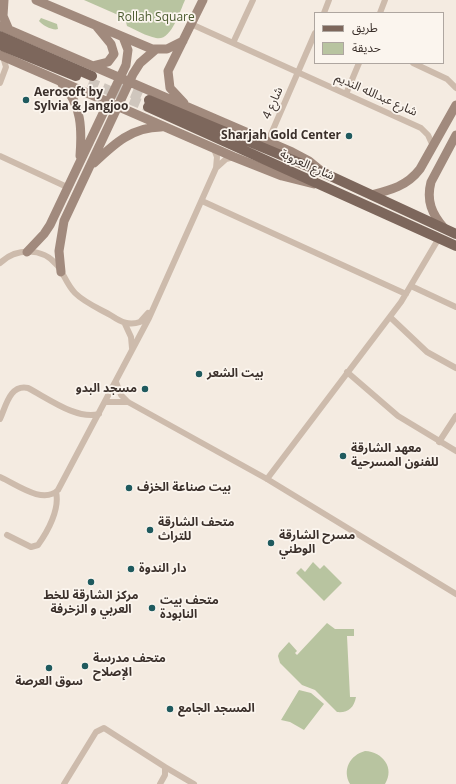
<!DOCTYPE html>
<meta charset="utf-8">
<style>
body{margin:0}
#map{position:relative;width:456px;height:784px;overflow:hidden;background:#f4ebe1;font-family:"Open Sans","Noto Sans Arabic",sans-serif}
canvas{display:block}
.legend{position:absolute;left:314px;top:12px;width:130px;height:52px;box-sizing:border-box;background:#fbf5ee;border:1px solid #aea6a0;margin:0;padding:5px 7px;list-style:none;font-size:12px;color:#3b302b}
.legend li{display:flex;align-items:center;gap:8px;height:20px}
.legend b{width:20px;border:1px solid #aea6a0}
</style>
<div id="map">
<canvas width="456" height="784"></canvas>
<ul class="legend">
<li><b style="height:5px;background:#7d675c"></b>طريق</li>
<li><b style="height:11px;background:#b8c4a0"></b>حديقة</li>
</ul>
</div>
<script>
const context = document.querySelector('canvas').getContext('2d');
context.lineJoin = 'round';
function fillPath(path, color) { context.fillStyle = color; context.fill(path, 'evenodd'); }
function stroke(path, color, width, dash) { context.strokeStyle = color; context.lineWidth = width; context.lineCap = dash ? 'butt' : 'round'; context.setLineDash(dash || []); context.stroke(path); }
function write(font, color, halo, rows, align = 'center') {
  context.font = font + ' "Open Sans","Noto Sans Arabic",sans-serif'; context.lineWidth = 3.5; context.setLineDash([]); context.textBaseline = 'middle'; context.strokeStyle = halo; context.fillStyle = color; for (const [text, x, y, turn = 0] of rows) {
    context.save(); context.translate(x, y); context.rotate((+turn || 0) * Math.PI / 180); context.textAlign = isNaN(turn) ? turn : align; if (halo) context.strokeText(text, 0, 0); context.fillText(text, 0, 0); context.restore();
  }
}
const green = new Path2D(`
 M84,0H185C180,11 171,42 156,38C146,36 136,30 127,26L125,18Z
 M41,18L57,24L58,29C53,31 42,25 39,21Z
 M313,562L320,569L324,565L342,583L324,601L296,573L301,568L305,572Z
 M327,623L335,629H354V636H347L350,697H356C354,708 348,713 337,712L315,690L302,685L280,663L278,656L279,653L289,642L297,651L295,653L297,655Z
 M299,690L311,693L324,704L304,730L290,722L281,720Z
 M365,751C383,752 395,768 385,784H350C342,770 350,755 365,751Z`);
const primaryTunnel = new Path2D(`
 M89,82L148,107
 M118,87L149,100`);
const street = new Path2D(`
 M324,13L329,0
 M380,13L385,0
 M191,24L421,128L428,135L433,146
 M233,43L253,0
 M413,63L447,79L456,88
 M0,83L6,67L3,57
 M346,94L359,63
 M268,141L315,33
 M0,156L67,187
 M216,168L226,159L234,157
 M202,201L406,294
 M0,263C16,248 42,247 57,265C64,274 67,285 75,293C85,303 100,309 112,316C121,322 129,326 140,322L148,313
 M411,286L456,307
 M390,317L427,352L456,368
 M125,324L131,337L132,348
 M347,372L398,416L456,451
 M116,382L121,395L128,402L267,479L456,594
 M106,402H128
 M0,419C6,406 10,384 28,388C49,399 77,420 99,414
 M439,442L456,416
 M0,477C16,484 43,505 58,490L149,318L216,168L217,157L214,149
 M267,479L401,302L439,238
 M7,535L31,547L38,545C48,531 60,509 56,492
 M165,767L194,784
 M64,784L96,732L104,728L165,767V775L160,784`);
const secondary = new Path2D(`
 M4,0L3,16L9,30
 M36,0L152,49H167L183,41
 M0,26L292,152L309,161L320,170
 M0,55L234,157L282,176L314,184
 M92,66L108,62L114,54L111,44L97,27
 M62,84C82,104 82,130 80,156
 M184,103L170,88L168,71L203,0
 M94,163C114,144 132,127 161,127
 M371,195C391,190 407,186 420,169L456,105
 M444,228C432,214 426,201 431,182L456,135
 M27,252L44,234L50,225L126,65L128,50L123,37
 M61,272L59,251L64,221L133,74L140,63L155,50`);
const primary = new Path2D(`
 M0,36L92,76
 M0,45L76,76
 M149,100L324,173L456,234
 M148,107L456,246`);
const markers = [
 [26,100,4,"#1f5a5e"],
 [349,136,4,"#1f5a5e"],
 [199,374,4,"#1f5a5e"],
 [145,389,4,"#1f5a5e"],
 [343,456,4,"#1f5a5e"],
 [129,488,4,"#1f5a5e"],
 [150,530,4,"#1f5a5e"],
 [271,543,4,"#1f5a5e"],
 [131,569,4,"#1f5a5e"],
 [91,582,4,"#1f5a5e"],
 [152,608,4,"#1f5a5e"],
 [85,666,4,"#1f5a5e"],
 [49,668,4,"#1f5a5e"],
 [170,709,4,"#1f5a5e"]
];
const parkNames = [
 ["Rollah Square",156,18]
];
const poiNames = [
 ["Aerosoft by",34,93],
 ["Sylvia & Jangjoo",34,107],
 ["Sharjah Gold Center",341,136,"right"],
 ["بيت الشعر",207,374],
 ["مسجد البدو",137,389,"right"],
 ["معهد الشارقة",351,449],
 ["للفنون المسرحية",351,463],
 ["بيت صناعة الخزف",137,488],
 ["متحف الشارقة",158,523],
 ["للتراث",158,537],
 ["مسرح الشارقة",279,536],
 ["الوطني",279,550],
 ["دار الندوة",139,569],
 ["مركز الشارقة للخط",91,596,"center"],
 ["العربي و الزخرفة",91,610,"center"],
 ["متحف بيت",160,601],
 ["النابودة",160,615],
 ["متحف مدرسة",93,659],
 ["الإصلاح",93,673],
 ["سوق العرصة",49,682,"center"],
 ["المسجد الجامع",178,709]
];
const streetNames = [
 ["شارع عبدالله النديم",376,95,24],
 ["شارع 4",273,103,-66],
 ["شارع العروبة",307,165,24]
];
fillPath(green, '#b8c4a0');
stroke(primaryTunnel, '#cfc6bd', 10, [10, 5]);
stroke(street, '#cdbbac', 6);
stroke(secondary, '#a18a7d', 9);
stroke(primary, '#7d675c', 10);
for (const [x, y, r, color] of markers) { const dot = new Path2D(); dot.arc(x, y, r, 0, 2 * Math.PI); context.fillStyle = color; context.fill(dot); stroke(dot, '#fbf5ee', 1.5); }
write('12px', '#4a5a2e', '#fbf5ee', parkNames);
write('bold 12px', '#3b302b', '#fbf5ee', poiNames, 'left');
write('12px', '#3b302b', '#fbf5ee', streetNames);
</script>
